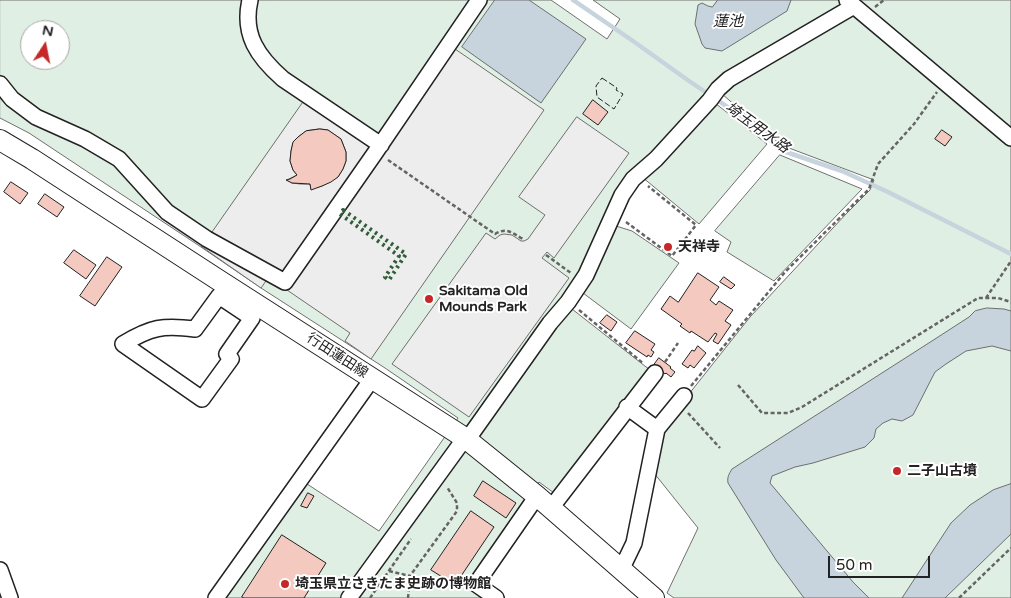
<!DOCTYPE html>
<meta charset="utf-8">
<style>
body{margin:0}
#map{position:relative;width:1011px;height:598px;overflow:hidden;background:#fff;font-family:"Varela Round",sans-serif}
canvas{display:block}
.north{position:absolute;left:20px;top:20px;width:50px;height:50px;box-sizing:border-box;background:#fff;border:1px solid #a7a7a7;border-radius:50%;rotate:11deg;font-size:14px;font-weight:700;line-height:20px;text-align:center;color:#222}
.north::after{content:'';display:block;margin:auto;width:18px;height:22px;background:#c62828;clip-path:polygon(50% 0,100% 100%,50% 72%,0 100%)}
.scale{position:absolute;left:828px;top:556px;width:102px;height:22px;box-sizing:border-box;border:2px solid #222;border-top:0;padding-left:6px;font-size:15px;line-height:18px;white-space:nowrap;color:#222;-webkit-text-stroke:4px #fff;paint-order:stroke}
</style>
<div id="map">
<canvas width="1011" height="598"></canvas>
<div class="north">N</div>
<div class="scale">50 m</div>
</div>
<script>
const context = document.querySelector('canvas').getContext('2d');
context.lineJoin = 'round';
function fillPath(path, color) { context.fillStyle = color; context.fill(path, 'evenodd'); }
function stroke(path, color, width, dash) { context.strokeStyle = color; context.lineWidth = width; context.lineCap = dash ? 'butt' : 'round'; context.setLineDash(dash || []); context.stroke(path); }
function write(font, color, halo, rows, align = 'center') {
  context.font = font + ' "Varela Round","Noto Sans JP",sans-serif'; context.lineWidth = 4; context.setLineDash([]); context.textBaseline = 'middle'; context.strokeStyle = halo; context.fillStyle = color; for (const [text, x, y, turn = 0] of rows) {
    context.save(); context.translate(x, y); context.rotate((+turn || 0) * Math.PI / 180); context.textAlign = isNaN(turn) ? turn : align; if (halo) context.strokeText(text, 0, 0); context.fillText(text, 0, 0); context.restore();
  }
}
const green = new Path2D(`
 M0,0H551L607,39L620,19L593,0H1011V598H674L667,593L698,528L654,473L662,428L750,317L846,214L870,190L874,180L781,145L722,94L715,103L767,144L699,224L642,177L636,183L616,226L632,231L679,263L631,329L583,293L572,309L650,370L554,493L539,482L468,584L489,598H220L304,482L379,531L458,418L385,368L261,288L201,247L29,133L0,118ZM30,30H60V60H30Z
 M780,155L862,189L774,281L727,252L731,242L715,231Z`);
const parking = new Path2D(`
 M455,49L544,110L371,359L345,341L350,333L287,290Z
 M304,101L371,147L276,284L268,278L261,288L202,247ZM320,129L328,130L341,139L346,152V161L343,169L338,177L322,186L311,189L310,184H300L292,183L287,180L297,175L293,170L290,161L291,151L293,143L298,137L306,131Z
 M577,117L629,153L554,258L547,252L542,258L569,278L469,417L392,364L486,233L495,239L500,235L504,234L512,235L521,241H524L528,239L545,215L519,197Z`);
const water = new Path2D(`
 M495,0H529L586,39L541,103L462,47Z
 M718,0H791L787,11L722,51L705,48L702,44L695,24L698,5L702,3L708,6L712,7Z
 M987,308L1004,309L1011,311V351L992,346L966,351L946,364L935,372L913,415L902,421L892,419L883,423L876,429L874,438L865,447L813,463L795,467L772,476L770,483L853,582L869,598H804L776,560L728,483C727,477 729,474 732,469L935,339L969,317L975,311Z
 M1011,484V534L945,598H902L951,523L970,505L993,490Z`);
const stream = new Path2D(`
 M573,0L633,41L689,81L738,114L783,151L842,171L888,192L1011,254`);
const building = new Path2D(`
 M593,100L608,112L598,125L583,114Z
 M320,129L328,130L341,139L346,152V161L343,169L338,177L331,182L322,186L311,190L310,184L292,183L286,180L290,179L297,175L293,170L290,161L291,151L293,142L298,137L306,131Z
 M942,130L952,137L945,146L935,139Z
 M11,182L28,193L20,204L4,192Z
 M45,194L64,207L57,217L38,204Z
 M74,250L96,265L86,279L64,263Z
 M107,257L122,267L95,306L80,296Z
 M698,273L719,287L710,300L716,305L719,301L733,310L725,321L731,325L718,344L713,341L717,334L715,333L708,342L691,331L690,333L680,326L682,324L661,309L670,296L678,302Z
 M724,277L735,285L731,289L720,282Z
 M607,315L617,322L611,331L600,323Z
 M635,331L655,344L651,350L654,352L651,357L648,355L647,357L626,343Z
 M698,346L706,353L694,368L690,365L688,368L682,364L692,350L694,351Z
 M659,358L671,367L670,368L675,372L671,377L666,373L665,374L654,365Z
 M483,481L516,503L506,518L474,496Z
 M308,493L314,496L307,508L301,506Z
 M471,511L494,527L455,585L431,570Z
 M282,535L326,563L304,598H244L242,597Z`);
const path = new Path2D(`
 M875,7L884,0
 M388,160L495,234C507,227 512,233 523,239
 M626,222L672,256L696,225L648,186
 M546,255L571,273
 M986,298L1011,261
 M579,310L644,364
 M665,362L678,343
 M738,385L762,413H788L802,407L978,298H998L1011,302
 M691,386L785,272L869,189L878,164L914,124L937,92
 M688,413L720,448
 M389,571L410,576
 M370,598L411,539
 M408,598L410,576L457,511V503L447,487
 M959,598L1011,548`);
const minor = new Path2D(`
 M250,0C242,35 258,57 283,79L381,145
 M847,0L1011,138
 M0,84L12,99L36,117L85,139L119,159L167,212L207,239L285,282L375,153L479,0
 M219,296L252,318L227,354L231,359L202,399L123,344C151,327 163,325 195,329Z
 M627,407L657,429
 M551,508L655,373
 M0,570L10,598
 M621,570L634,543L657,429L684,396
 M216,598L372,379
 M349,598L465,438L472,433L550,323L568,302L586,275L622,195L633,179L656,159L710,100L718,89L729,79L854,6
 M496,598L476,584L537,496`);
const major = new Path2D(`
 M0,140L32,159L220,281L465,438L537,496L654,598`);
const hedge = new Path2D(`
 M343,210L406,254L389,280L385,277L399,256L340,214Z`);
const fence = new Path2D(`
 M602,78L617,88L616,90L623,94L614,109L597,97L596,86Z`);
const markers = [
 [668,247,5,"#c62828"],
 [429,299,5,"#c62828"],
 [897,471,5,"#c62828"],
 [285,584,5,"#c62828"]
];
const poiNames = [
 ["天祥寺",678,247],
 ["Sakitama Old",439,291],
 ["Mounds Park",439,307],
 ["二子山古墳",907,471],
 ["埼玉県立さきたま史跡の博物館",295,584]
];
const streetNames = [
 ["行田蓮田線",337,356,33]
];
const waterNames = [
 ["蓮池",728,22],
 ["埼玉用水路",757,128,36]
];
fillPath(green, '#e0efe3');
stroke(green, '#6f6f6f', 1);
fillPath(parking, '#ededed');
stroke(parking, '#6f6f6f', 1);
fillPath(water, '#c7d3dd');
stroke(water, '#6f6f6f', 1);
stroke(stream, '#c7d3dd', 4.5);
fillPath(building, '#f3c9c0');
stroke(building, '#222', 1);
stroke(minor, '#222', 18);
stroke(major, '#222', 22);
stroke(path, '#646464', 2.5, [4, 2.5]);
stroke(minor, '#fff', 15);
stroke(major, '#fff', 20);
stroke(hedge, '#2f5e38', 4, [2.5, 4]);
stroke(fence, '#222', 1, [6, 2.5]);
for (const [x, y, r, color] of markers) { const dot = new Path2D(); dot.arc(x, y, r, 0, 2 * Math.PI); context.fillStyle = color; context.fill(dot); stroke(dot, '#fff', 2); }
write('bold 14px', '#222', '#fff', poiNames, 'left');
write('14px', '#222', '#fff', streetNames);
write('italic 15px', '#222', '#fff', waterNames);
</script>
